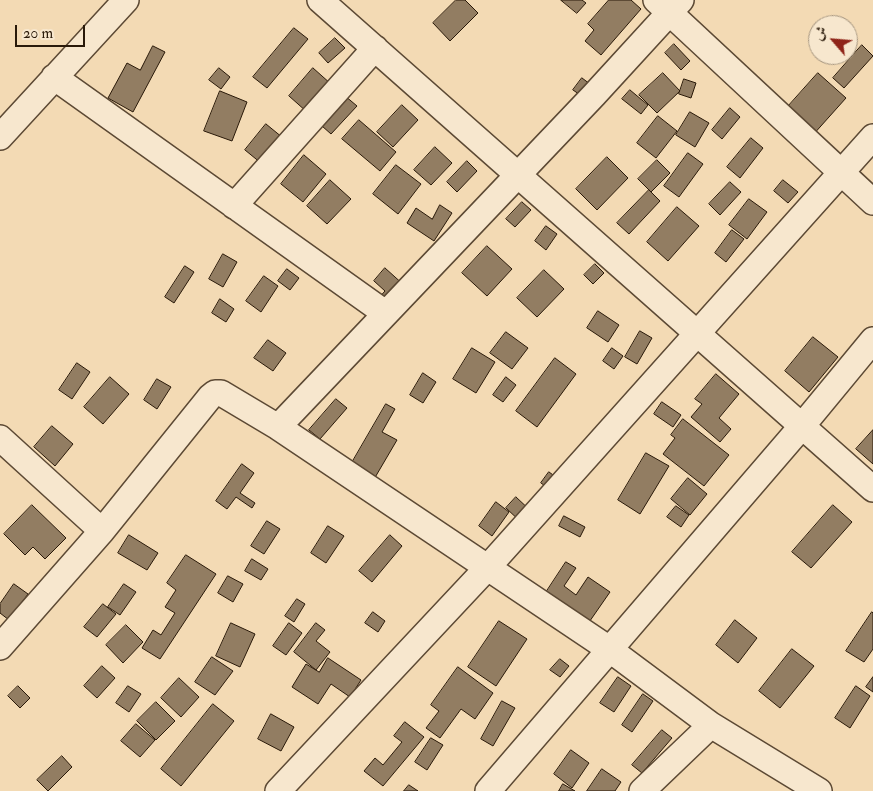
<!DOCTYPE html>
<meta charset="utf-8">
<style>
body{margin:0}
#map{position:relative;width:873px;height:791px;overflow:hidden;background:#f3dab4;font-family:"IM FELL Double Pica",Amiri,serif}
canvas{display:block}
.north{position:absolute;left:808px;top:15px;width:50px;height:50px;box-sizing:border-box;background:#f7e7ce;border:1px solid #a5957f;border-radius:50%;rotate:297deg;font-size:14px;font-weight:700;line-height:20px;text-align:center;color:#291909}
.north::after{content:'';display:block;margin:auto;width:18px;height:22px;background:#8f2418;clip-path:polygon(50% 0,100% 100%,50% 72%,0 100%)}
.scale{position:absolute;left:15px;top:25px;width:70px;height:22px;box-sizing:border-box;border:2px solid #291909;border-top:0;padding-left:6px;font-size:15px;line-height:18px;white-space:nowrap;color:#291909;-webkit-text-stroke:4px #f7e7ce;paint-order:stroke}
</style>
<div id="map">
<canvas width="873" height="791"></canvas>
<div class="north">ش</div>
<div class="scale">20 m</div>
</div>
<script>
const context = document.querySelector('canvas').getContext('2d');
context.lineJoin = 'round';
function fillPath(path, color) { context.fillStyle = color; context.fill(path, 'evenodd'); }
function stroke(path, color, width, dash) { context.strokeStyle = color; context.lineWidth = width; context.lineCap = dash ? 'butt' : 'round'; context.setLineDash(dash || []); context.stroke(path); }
const building = new Path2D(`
 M456,0H465L478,13L450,41L433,23Z
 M561,0H582L586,3L577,13Z
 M609,0H631L641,9L601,55L585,41L594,30L588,24Z
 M294,28L308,39L267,88L253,77Z
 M335,38L345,48L328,63L319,53Z
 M674,44L690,61L681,70L665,53Z
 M862,45L873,56L844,88L833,78Z
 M153,46L165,52L133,112L108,98L127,63L140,70Z
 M219,68L230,77L221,89L209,80Z
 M313,68L331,84L307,112L289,96Z
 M663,73L680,91L657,113L639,95Z
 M818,73L846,98L812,136L784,111Z
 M582,78L594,87L586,99L573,90Z
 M684,79L696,83L691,98L679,94Z
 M338,90L357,106L331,134L313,118Z
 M630,90L648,105L641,114L622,99Z
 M220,91L247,102L232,141L204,131Z
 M402,105L418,120L393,147L377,132Z
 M730,108L740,117L722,139L712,130Z
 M690,112L709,123L695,147L676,135Z
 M658,116L677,131L656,158L637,143Z
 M359,120L396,152L380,171L342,139Z
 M266,124L288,142L267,168L245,150Z
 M751,138L763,148L740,178L727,167Z
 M435,147L452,163L431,185L414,170Z
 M688,153L703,164L679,197L664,186Z
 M304,155L326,174L303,202L281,184Z
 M607,157L628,178L597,210L576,189Z
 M657,160L670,173L651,192L638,179Z
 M467,161L477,171L457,192L447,182Z
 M396,165L421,184L398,214L373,194Z
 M330,180L351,199L327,224L307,206Z
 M783,180L798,192L788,203L774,191Z
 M730,182L741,192L720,215L709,204Z
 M649,190L660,201L629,234L617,223Z
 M749,199L767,212L747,239L729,225Z
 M522,202L531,210L515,227L506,219Z
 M440,205L452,213L434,241L407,223L416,208L432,219Z
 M677,207L699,226L668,261L647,242Z
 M546,226L557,234L546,250L535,241Z
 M732,230L744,239L726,262L715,253Z
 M487,246L512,269L487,296L462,273Z
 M223,254L237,262L223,287L209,279Z
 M595,264L604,273L593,284L584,275Z
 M185,266L194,272L174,303L165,297Z
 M385,268L405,286L385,308L376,301L385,291L374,281Z
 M287,269L299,278L290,290L278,281Z
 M544,270L564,289L537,317L517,298Z
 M264,276L278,286L261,312L246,301Z
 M220,299L234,309L226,322L212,313Z
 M598,311L619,325L608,342L587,328Z
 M640,331L652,338L637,364L625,357Z
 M506,332L528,348L512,369L490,353Z
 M813,337L838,357L809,392L785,371Z
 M268,340L286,353L273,371L254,358Z
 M472,348L495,362L476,393L453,379Z
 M612,348L623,356L614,369L603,361Z
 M555,358L576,374L537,427L516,411Z
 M77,363L90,372L72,399L59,390Z
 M423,373L436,382L423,403L410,395Z
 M716,374L739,394L719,418L731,429L720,442L691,417L702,404L695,399Z
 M110,377L129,394L103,424L84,407Z
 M506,377L516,385L503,402L493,395Z
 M157,379L171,387L157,409L144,400Z
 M336,399L347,408L320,439L309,430Z
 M662,402L681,415L673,427L654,414Z
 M386,404L395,409L382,432L397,440L370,486L346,473Z
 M683,419L729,455L704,486L663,454L675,438L671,435Z
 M52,426L73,444L55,466L34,447Z
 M873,430V464L856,449Z
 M646,453L669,466L640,514L618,500Z
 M242,464L254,473L240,493L255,503L252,508L236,497L227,509L216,501Z
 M549,472L560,480L552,491L541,483Z
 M688,478L707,494L690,515L671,499Z
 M516,497L533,513L523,524L506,508Z
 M496,502L509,512L492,536L479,526Z
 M32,505L66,538L45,559L33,547L25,555L4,534Z
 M833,505L852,522L811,568L792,552Z
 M676,506L689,515L681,527L667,517Z
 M564,516L585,527L580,537L559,526Z
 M267,521L280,529L264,554L251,546Z
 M328,526L344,536L326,563L311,553Z
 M129,535L158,553L147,570L118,553Z
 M390,535L402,546L372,582L359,571Z
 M186,555L216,574L160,659L142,648L153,630L161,635L175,613L165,607L176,590L167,583Z
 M252,559L268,569L261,580L245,571Z
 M566,562L576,568L564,586L576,595L588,577L610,592L585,628L541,600Z
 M228,576L243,584L233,602L218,593Z
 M14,584L28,594L9,620L0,613V604Z
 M124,584L136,592L120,615L108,607Z
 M297,599L305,604L294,622L285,616Z
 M103,604L116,614L97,637L84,627Z
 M373,612L385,621L378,632L365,623Z
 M872,612L873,613V649L864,662L846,651Z
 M735,620L757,638L738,663L716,645Z
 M499,621L527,639L496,686L468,667Z
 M231,623L255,634L240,667L216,656Z
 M289,623L302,633L286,655L273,646Z
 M316,623L325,630L316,641L330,652L316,670L294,652Z
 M126,625L143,642L123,663L106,645Z
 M792,649L814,666L780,708L759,691Z
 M212,657L233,671L215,695L195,682Z
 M328,658L361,680L350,697L331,684L318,704L292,687L306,664L319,672Z
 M560,659L569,666L560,677L550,670Z
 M102,666L115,678L97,698L84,686Z
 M458,667L493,693L475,719L461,709L440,738L426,728L439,711L431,705Z
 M618,677L631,686L614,712L600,703Z
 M873,677V692L866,687Z
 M179,678L199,697L181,717L161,698Z
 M18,686L30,698L20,708L8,696Z
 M128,686L141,694L129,712L116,703Z
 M856,686L870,696L850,728L835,718Z
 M643,694L653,701L632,732L622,725Z
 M502,701L515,708L493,746L481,739Z
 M156,702L175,721L156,740L137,721Z
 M213,704L234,721L181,786L161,769Z
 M271,714L294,727L281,751L258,739Z
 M405,722L424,737L383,786L364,771L375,758L383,765L402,742L394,736Z
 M136,724L155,740L140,757L121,741Z
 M662,730L672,738L642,773L632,765Z
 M431,738L443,745L427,770L415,762Z
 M571,750L589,763L572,788L554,774Z
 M62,756L72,767L48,791L37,780Z
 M602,769L621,782L615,791H587Z
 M563,784L575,791H559Z
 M409,785L418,791H404Z`);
const street = new Path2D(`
 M320,0L873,489
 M656,0L873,202
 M54,77L385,313
 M0,137L126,0
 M234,206L375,48
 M278,427L594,95L681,0
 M0,438L102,531
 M0,647L102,531L210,397L215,393H221L278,427L609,649L711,725L819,791
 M278,791L488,567L873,137
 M488,791L802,426L873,340
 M642,791L711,725`);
fillPath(building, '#927d62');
stroke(building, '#291909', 1);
stroke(street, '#5c4934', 28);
stroke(street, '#f7e7ce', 25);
</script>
